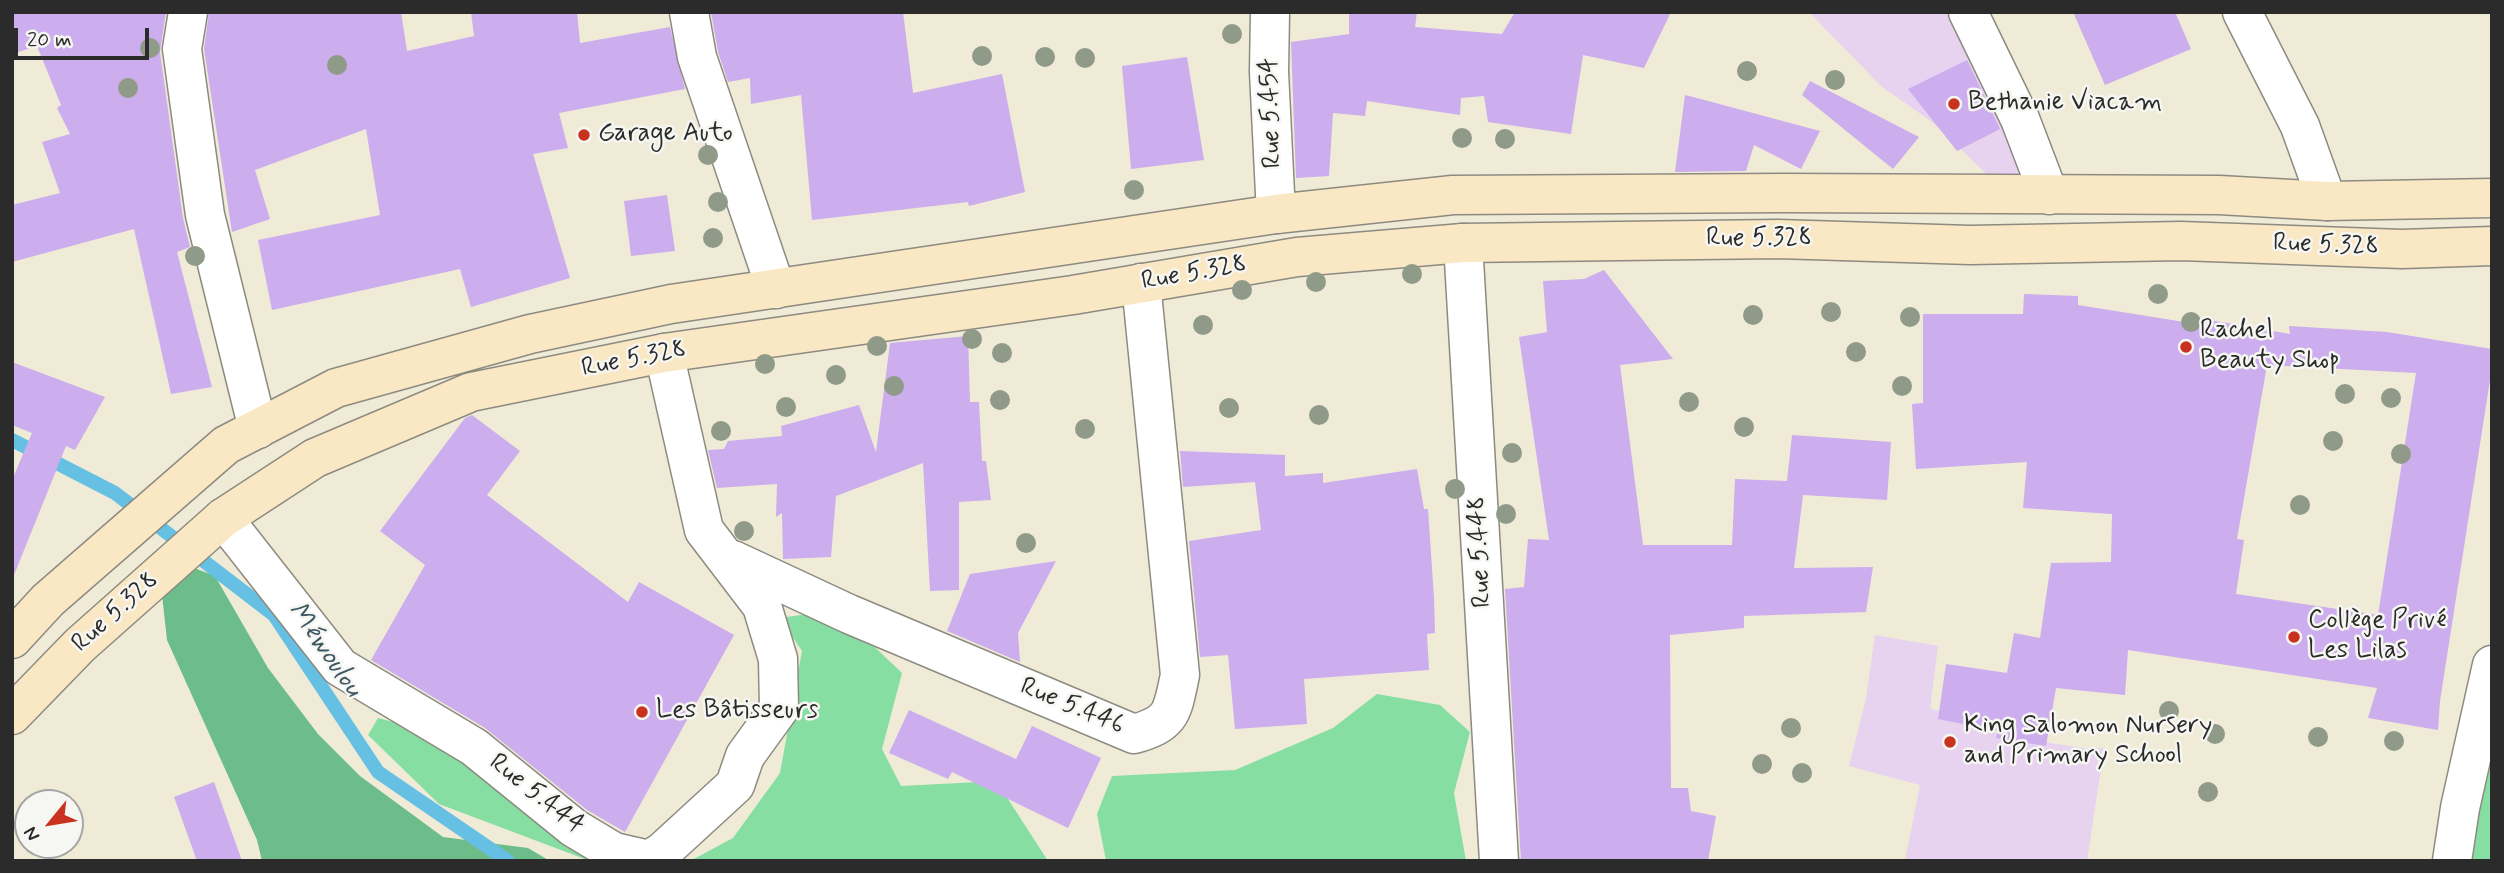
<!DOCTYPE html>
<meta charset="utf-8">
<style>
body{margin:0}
#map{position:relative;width:2504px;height:873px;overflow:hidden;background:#efebd7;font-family:Mynerve,sans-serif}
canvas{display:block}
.frame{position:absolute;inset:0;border:14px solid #2b2b2b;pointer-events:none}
.north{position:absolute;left:14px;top:789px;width:70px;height:70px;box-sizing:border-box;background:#f6f6f2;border:2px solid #a5a5a2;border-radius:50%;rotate:240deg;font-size:19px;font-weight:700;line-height:28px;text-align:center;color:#2b2b2b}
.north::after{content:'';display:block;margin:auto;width:24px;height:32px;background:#c8321e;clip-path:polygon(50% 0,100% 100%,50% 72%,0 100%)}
.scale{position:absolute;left:14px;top:28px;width:135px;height:32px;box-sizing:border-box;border:4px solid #2b2b2b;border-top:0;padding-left:9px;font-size:21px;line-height:24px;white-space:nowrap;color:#2b2b2b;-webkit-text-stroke:5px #f6f6f2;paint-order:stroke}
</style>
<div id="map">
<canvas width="2504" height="873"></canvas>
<div class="frame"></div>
<div class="north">N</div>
<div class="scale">20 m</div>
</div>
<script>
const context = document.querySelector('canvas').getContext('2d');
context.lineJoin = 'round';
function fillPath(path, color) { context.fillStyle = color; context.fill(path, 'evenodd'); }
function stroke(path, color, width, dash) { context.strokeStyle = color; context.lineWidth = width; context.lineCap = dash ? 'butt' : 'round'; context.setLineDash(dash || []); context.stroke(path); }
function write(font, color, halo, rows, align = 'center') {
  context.font = font + ' Mynerve,sans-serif'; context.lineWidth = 5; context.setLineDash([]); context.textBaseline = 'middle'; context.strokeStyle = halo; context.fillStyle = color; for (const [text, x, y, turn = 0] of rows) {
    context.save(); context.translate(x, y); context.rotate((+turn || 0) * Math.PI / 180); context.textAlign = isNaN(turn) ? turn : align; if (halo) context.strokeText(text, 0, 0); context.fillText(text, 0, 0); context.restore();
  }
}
const built = new Path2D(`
 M1809,12H1955L2045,184L1992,179L1932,122L1881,86Z
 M1875,635L1938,646L1930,708L2004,736L2089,749L2104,748L2087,861H1905L1920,785L1849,766L1866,699Z`);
const green = new Path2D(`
 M821,612L842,616L902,673L882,749L901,786L979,782L1008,799L1048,861H690L733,838L780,773L802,651L780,618Z
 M1377,694L1440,705L1470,732L1454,793L1466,861H1106L1097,814L1112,776L1235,770L1333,728Z
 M2492,698V861H2463Z
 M378,718L439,734L634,861H590L439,804L368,735Z`);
const forest = new Path2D(`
 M176,561L215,576L268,668L318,734L360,776L443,837L528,848L550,861H262L257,840L167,640L160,577Z`);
const stream = new Path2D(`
 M12,440L115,493L274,615L378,772L508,861`);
const building = new Path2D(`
 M12,12H166L160,52L183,218L190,247L177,252L212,387L171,394L134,229L12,262V205L60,193L42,142L70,134L57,108L61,105L37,46L12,54Z
 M209,12H401L407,51L474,36L471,12H577L580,43L670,27L685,89L559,113L568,148L533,154L570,278L471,307L460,269L272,310L258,240L380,215L366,129L255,170L270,219L232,232L204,49Z
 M711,12H903L913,93L1002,74L1025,192L969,206L968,202L812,220L801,95L751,104L750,78L728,82L718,52Z
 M1349,12H1417L1415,27L1502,34L1515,12H1671L1644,68L1583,55L1571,134L1488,122L1484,96L1461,98L1460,115L1367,101L1365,116L1333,113L1329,176L1296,178L1291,42L1349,34Z
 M2073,12H2175L2191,49L2105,85Z
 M1187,57L1204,160L1131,169L1122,66Z
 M1967,60L2000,129L1957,151L1908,89Z
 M1810,81L1919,137L1893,169L1802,95Z
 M1685,95L1697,98L1820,131L1801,169L1754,145L1746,171L1675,172Z
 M667,195L675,251L631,256L624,201Z
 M1604,270L1673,359L1620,365L1643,545H1732L1735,479L1787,481L1792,435L1891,442L1887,500L1803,495L1794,568L1873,567L1866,612L1744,616V628L1670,635L1671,788H1688L1691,811L1716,816L1708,861H1521L1505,589L1524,587L1528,539L1549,540L1519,337L1547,332L1543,281L1584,279Z
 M2024,294L2078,296V305L2203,325L2204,319L2290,334L2289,326L2387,332L2492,349V367L2440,701L2438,730L2368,718L2377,688L2128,650L2125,695L2056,688L2046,746L1996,738L1998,731L1938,719L1946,664L2007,673L2014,633L2040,638L2051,563L2111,562L2112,514L2023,508L2027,462L1916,469L1912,404L1923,403V314H2023ZM2267,365L2416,373L2378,615L2236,594L2244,540L2237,539Z
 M968,336L970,402H979L982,461H986L991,500L959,502V590L930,591L923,463L836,496L831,557L783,559L782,513L776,517L777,484L717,488L708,450L724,449L728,441L782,436L781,426L859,405L876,452L890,343Z
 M12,362L105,397L75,450L66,446L14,575L12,480L32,433L12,425Z
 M472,415L520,451L487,495L628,602L639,582L734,635L625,832L587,810L485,728L371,660L425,565L380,531L465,418Z
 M1180,451L1285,455V476L1323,473V483L1417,469L1424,509H1428L1434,598L1435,633L1427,634L1429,670L1304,679L1307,724L1235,729L1228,655L1200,657L1189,541L1261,530L1255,482L1183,487Z
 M1056,561L1018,633L1020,662L947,631L970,574Z
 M909,710L1016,759L1032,726L1101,758L1068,828L952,772L948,779L889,753Z
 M214,782L242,861H197L174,797Z`);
const street = new Path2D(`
 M188,12L182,49L205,215L258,429
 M689,12L697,57L776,289
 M1270,12L1269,72L1276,214
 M1968,12L2020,119L2049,195
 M2242,12L2300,126L2327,201
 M1463,243L1499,861
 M223,518L340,667L474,747L574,828L614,852L649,860L662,852L735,785L745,756L779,709L778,659L762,606L704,530L664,353
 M733,560L849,614L1134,734C1173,723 1172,712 1180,675L1141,283
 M2452,861L2460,808L2492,665`);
const secondary = new Path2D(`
 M12,639L48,600L226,445L336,388L530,334L671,304L1276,214L1453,195L1784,193L2219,195L2327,201L2492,198
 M12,715L80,645L223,518L315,458L471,392L664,353L1073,295L1297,257L1463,243L1778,239L1970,245L2181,241L2402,249L2492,246`);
const trees = [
 [1232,34],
 [150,48],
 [982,56],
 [1045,57],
 [1085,58],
 [337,65],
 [1747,71],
 [1835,80],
 [128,88],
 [1462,138],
 [1505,139],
 [708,155],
 [1134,190],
 [718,202],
 [713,238],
 [195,256],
 [1412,274],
 [1316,282],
 [1242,290],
 [2158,294],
 [1831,312],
 [1753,315],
 [1910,317],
 [2191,322],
 [1203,325],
 [972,339],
 [877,346],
 [1856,352],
 [1002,353],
 [765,364],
 [836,375],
 [894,386],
 [1902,386],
 [2345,394],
 [2391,398],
 [1000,400],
 [1689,402],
 [786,407],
 [1229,408],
 [1319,415],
 [1744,427],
 [1085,429],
 [721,431],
 [2333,441],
 [1512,453],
 [2401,454],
 [1455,489],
 [2300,505],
 [1506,514],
 [744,531],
 [1026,543],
 [2169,711],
 [1791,728],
 [2215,734],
 [2318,737],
 [2394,741],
 [1762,764],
 [1802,773],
 [2208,792]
];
const markers = [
 [1954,104,7,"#c8321e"],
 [584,135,7,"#c8321e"],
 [2186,347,7,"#c8321e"],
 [2294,637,7,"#c8321e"],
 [642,712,7,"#c8321e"],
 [1950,742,7,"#c8321e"]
];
const poiNames = [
 ["Bethanie Viacam",1968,104],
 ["Garage Auto",598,135],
 ["Rachel",2200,332],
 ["Beauty Shop",2200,362],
 ["Collège Privé",2308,622],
 ["Les Lilas",2308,652],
 ["Les Bâtisseurs",656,712],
 ["King Salomon Nursery",1964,727],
 ["and Primary School",1964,757]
];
const streetNames = [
 ["Rue 5.454",1272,113,-92],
 ["Rue 5.328",1759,240],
 ["Rue 5.328",2326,246,2],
 ["Rue 5.328",1194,274,-10],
 ["Rue 5.328",634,360,-11],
 ["Rue 5.448",1481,552,-93],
 ["Rue 5.328",116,613,-42],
 ["Rue 5.446",1072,707,22],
 ["Rue 5.444",536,795,38]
];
const waterNames = [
 ["Méwoulou",324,650,55]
];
fillPath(built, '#e7d2ef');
fillPath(green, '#86dea3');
fillPath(forest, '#6cbd89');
stroke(stream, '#65c0e3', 14);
fillPath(building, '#ccaded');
stroke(street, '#8d8b81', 41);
stroke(secondary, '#8d8b81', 41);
stroke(street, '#fff', 38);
stroke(secondary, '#fae7c3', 38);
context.fillStyle = '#909a89';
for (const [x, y] of trees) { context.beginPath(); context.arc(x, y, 10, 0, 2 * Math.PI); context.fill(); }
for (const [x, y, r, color] of markers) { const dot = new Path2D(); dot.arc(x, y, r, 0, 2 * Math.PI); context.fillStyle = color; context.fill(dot); stroke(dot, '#f6f6f2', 2.5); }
write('26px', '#2b2b2b', '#f6f6f2', poiNames, 'left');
write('26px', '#2b2b2b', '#f6f6f2', streetNames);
write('italic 28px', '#3c5862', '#f6f6f2', waterNames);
</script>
